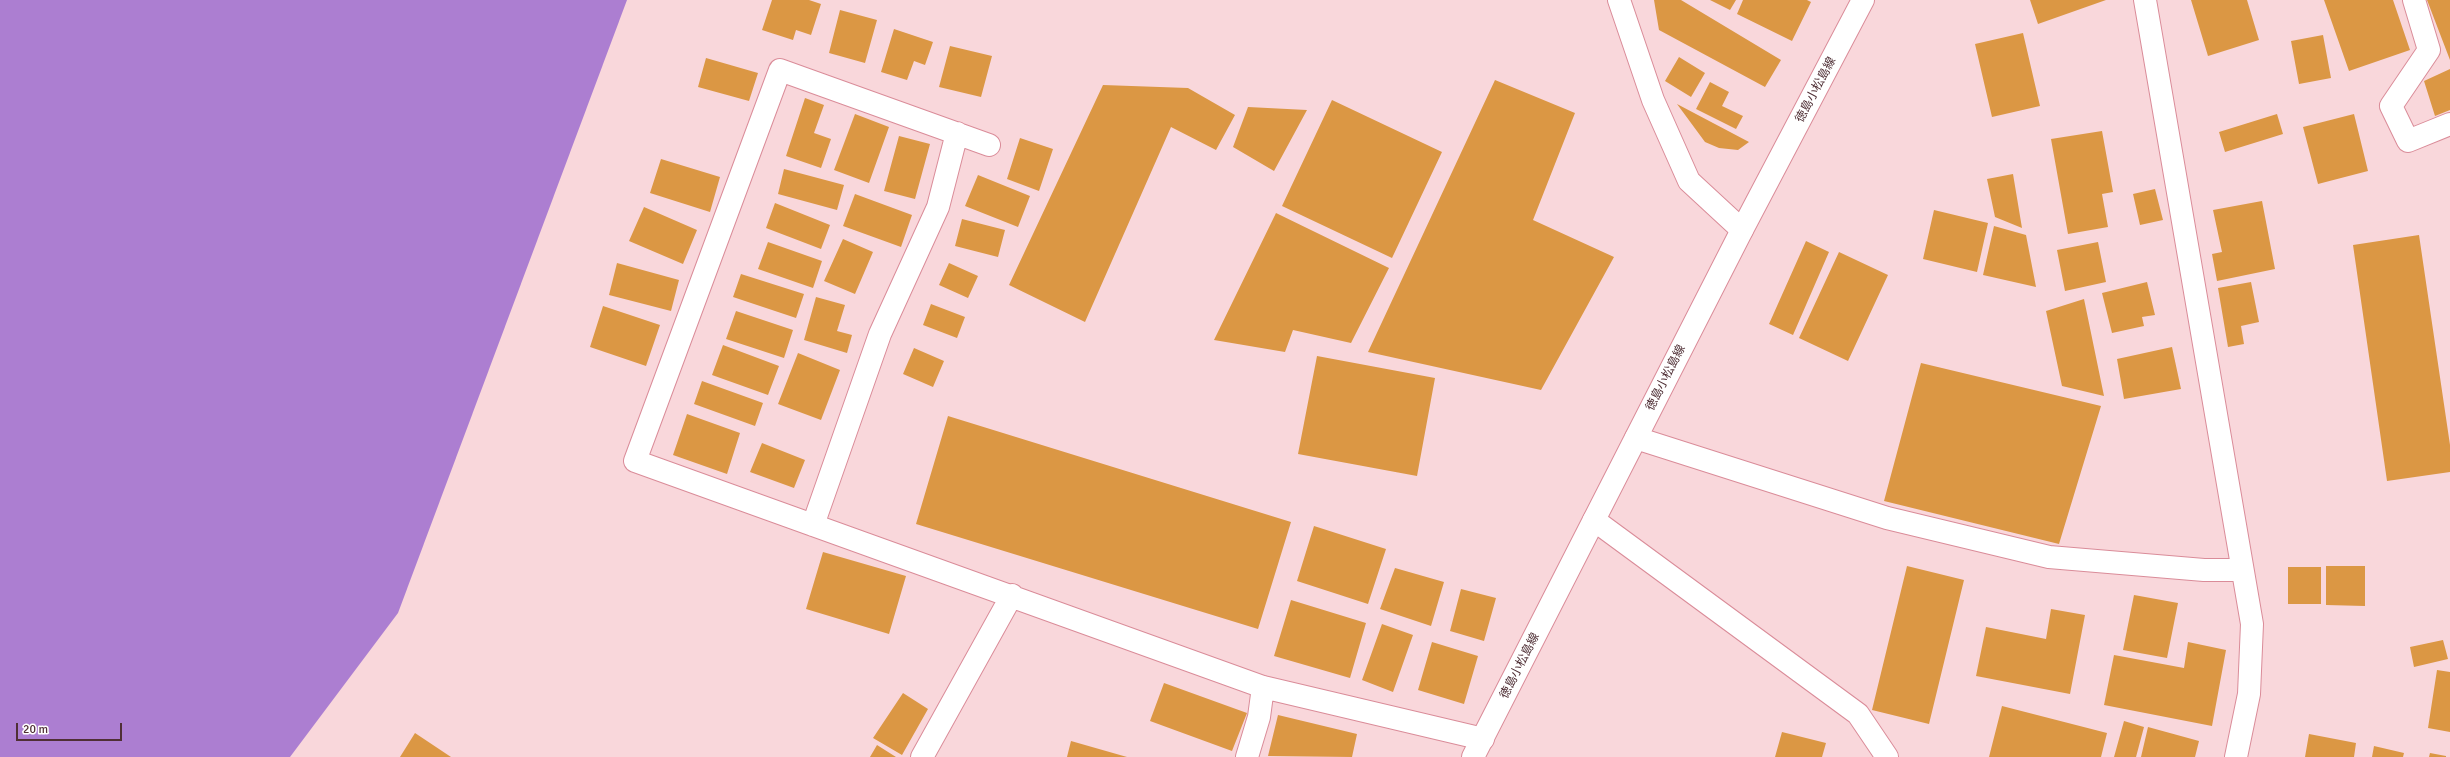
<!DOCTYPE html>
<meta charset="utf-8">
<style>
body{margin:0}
#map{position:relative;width:2450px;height:757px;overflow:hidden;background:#f9d7db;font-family:Signika,sans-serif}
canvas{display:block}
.scale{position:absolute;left:16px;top:723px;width:106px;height:18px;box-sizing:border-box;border:2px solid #4f2f35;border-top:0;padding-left:5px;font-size:12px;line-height:14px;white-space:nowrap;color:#4f2f35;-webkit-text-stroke:3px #fff;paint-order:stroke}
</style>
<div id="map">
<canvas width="2450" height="757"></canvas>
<div class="scale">20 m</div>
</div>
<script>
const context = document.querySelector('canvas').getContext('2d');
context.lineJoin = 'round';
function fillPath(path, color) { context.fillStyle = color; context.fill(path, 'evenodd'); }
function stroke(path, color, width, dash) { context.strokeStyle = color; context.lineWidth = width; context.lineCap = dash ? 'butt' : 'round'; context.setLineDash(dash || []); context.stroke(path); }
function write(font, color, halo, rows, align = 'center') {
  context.font = font + ' Signika,"Noto Sans JP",sans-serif'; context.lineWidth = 4; context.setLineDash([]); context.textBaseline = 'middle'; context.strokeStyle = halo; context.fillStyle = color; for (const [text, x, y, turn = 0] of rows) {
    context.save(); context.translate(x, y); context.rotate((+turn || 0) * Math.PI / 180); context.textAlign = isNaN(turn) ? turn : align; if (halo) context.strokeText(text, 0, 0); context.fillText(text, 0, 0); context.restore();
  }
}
const water = new Path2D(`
 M0,0H627L398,613L290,757H0Z`);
const building = new Path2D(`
 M772,0H809L821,4L811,35L796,30L793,40L762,30Z
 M1654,0H1681L1781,60L1765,87L1659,30Z
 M1710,0H1736L1730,10Z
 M1743,0H1807L1811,2L1792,41L1737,14Z
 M2030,0H2106L2038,24Z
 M2191,0H2247L2259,40L2208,56Z
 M2324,0H2393L2410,50L2349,71Z
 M2427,0H2450V60Z
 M840,10L877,20L865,63L829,53Z
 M894,29L933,42L925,65L914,61L907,80L881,72Z
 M2023,33L2040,106L1992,117L1975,44Z
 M2323,35L2331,78L2299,84L2291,41Z
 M950,46L992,56L981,97L939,87Z
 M1679,57L1705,73L1691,97L1665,81Z
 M706,58L758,73L749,101L698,87Z
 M2450,69V110L2435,116L2424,81Z
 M1495,80L1575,113L1533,220L1614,257L1541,390L1368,352Z
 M1710,82L1729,92L1722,106L1743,116L1736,129L1696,109Z
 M1103,85L1188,88L1235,115L1216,150L1171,127L1085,322L1009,285Z
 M805,98L824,105L814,133L831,139L821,168L786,156Z
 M1332,100L1442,152L1392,258L1282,206Z
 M1677,104L1749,142L1738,150L1719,148L1705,142Z
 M1248,107L1307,110L1274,171L1233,147Z
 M855,114L889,127L869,183L834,170Z
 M2277,114L2283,134L2225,152L2219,132Z
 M2354,114L2368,171L2318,184L2303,127Z
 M2102,131L2113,192L2102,194L2108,227L2068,234L2051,139Z
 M899,136L930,144L915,199L884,191Z
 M1020,138L1053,149L1039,191L1007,179Z
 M661,159L720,177L710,212L650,193Z
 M784,169L844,185L837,210L778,194Z
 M2013,174L2022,228L1995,217L1987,179Z
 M978,175L1030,196L1018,227L965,206Z
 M2155,189L2163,220L2140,225L2133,194Z
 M855,194L912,215L901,247L843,226Z
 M2262,201L2275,269L2217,281L2212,254L2222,252L2213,210Z
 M775,203L830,225L821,249L766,228Z
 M644,207L697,230L683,264L629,241Z
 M1934,210L1988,223L1977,272L1923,259Z
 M1276,213L1389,268L1351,343L1293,330L1285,352L1214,340Z
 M962,219L1005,230L998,257L955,246Z
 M1994,226L2026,235L2036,287L1983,275Z
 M2419,235L2450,445V472L2387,481L2353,245Z
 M843,239L873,252L855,294L824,281Z
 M1806,241L1829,252L1793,335L1769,324Z
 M768,242L822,261L813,288L758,269Z
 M2098,242L2106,282L2065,291L2057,250Z
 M1839,252L1888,275L1848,361L1799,338Z
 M617,263L679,280L671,311L609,295Z
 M949,263L978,276L968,298L939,285Z
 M741,274L804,294L796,318L733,297Z
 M2147,282L2155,315L2142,317L2144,326L2112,333L2102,293Z
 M2251,282L2259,322L2241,326L2244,344L2228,347L2218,288Z
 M816,297L845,305L837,331L852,335L847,353L804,340Z
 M2084,299L2104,396L2062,386L2046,311Z
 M931,304L965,317L957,338L923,325Z
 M603,306L660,325L646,366L590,347Z
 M736,311L793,330L784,358L726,339Z
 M723,345L779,366L768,395L712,375Z
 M2172,347L2181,389L2124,399L2117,359Z
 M914,348L944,361L933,387L903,374Z
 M798,353L840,370L821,420L778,404Z
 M1317,356L1435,378L1417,476L1298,454Z
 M1921,363L2101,406L2059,544L1884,501Z
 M702,381L763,403L755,426L694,404Z
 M687,414L740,433L727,474L673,455Z
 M948,416L1291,522L1258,629L916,524Z
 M762,443L805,460L794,488L750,472Z
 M1314,526L1386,549L1368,604L1297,581Z
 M823,552L906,576L889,634L806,609Z
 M1907,566L1964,580L1929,724L1872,710Z
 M2326,566H2365V606L2326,605Z
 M2288,567H2321V604H2288Z
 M1395,568L1444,582L1431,626L1380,609Z
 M1461,589L1496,598L1484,641L1450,631Z
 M2134,595L2178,603L2167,658L2123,650Z
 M1291,600L1366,623L1350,678L1274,656Z
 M2051,609L2085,615L2070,694L1976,676L1986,627L2046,639Z
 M1382,624L1413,635L1393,692L1362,680Z
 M2443,640L2448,659L2414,667L2410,647Z
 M1432,642L1478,656L1464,704L1418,690Z
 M2188,642L2226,650L2212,726L2104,705L2114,655L2184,668Z
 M2437,670L2450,672V732L2428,728Z
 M1164,683L1247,713L1232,751L1150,721Z
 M903,693L928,709L902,755L873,738Z
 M2002,706L2107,733L2101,757H1989Z
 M1278,715L1357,734L1352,757L1268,756Z
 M2124,721L2144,727L2136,757H2114Z
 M2148,727L2199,741L2195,757H2141Z
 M1782,732L1826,743L1822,757H1775Z
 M415,733L451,757H400Z
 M2309,734L2356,743L2354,757H2305Z
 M1071,741L1127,757H1067Z
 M877,745L896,757H870Z
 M2374,746L2404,753L2403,757H2372Z
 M2430,753L2446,756V757H2429Z`);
const street = new Path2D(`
 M1619,0L1653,100L1689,181L1742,230
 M2145,0L2252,624L2249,694L2236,757
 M2414,0L2429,50L2391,106L2408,141L2450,124
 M989,145L780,70L635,461L1263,687L1483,739
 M1636,438L1887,518L2049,557L2204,570H2242
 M1594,520L1858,714L1887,757
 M813,525L880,334L938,207L957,133
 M922,757L1012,595
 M1247,757L1259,717L1263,687`);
const secondary = new Path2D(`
 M1473,757L1742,230L1863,0`);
const streetNames = [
 ["徳島小松島線",1816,90,-62],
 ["徳島小松島線",1666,378,-63],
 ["徳島小松島線",1520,666,-63]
];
fillPath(water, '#ac7ed1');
fillPath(building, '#db9744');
stroke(street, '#da8c99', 24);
stroke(secondary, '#da8c99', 24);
stroke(street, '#fff', 22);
stroke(secondary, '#fff', 22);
write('12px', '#4f2f35', '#fff', streetNames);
</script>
